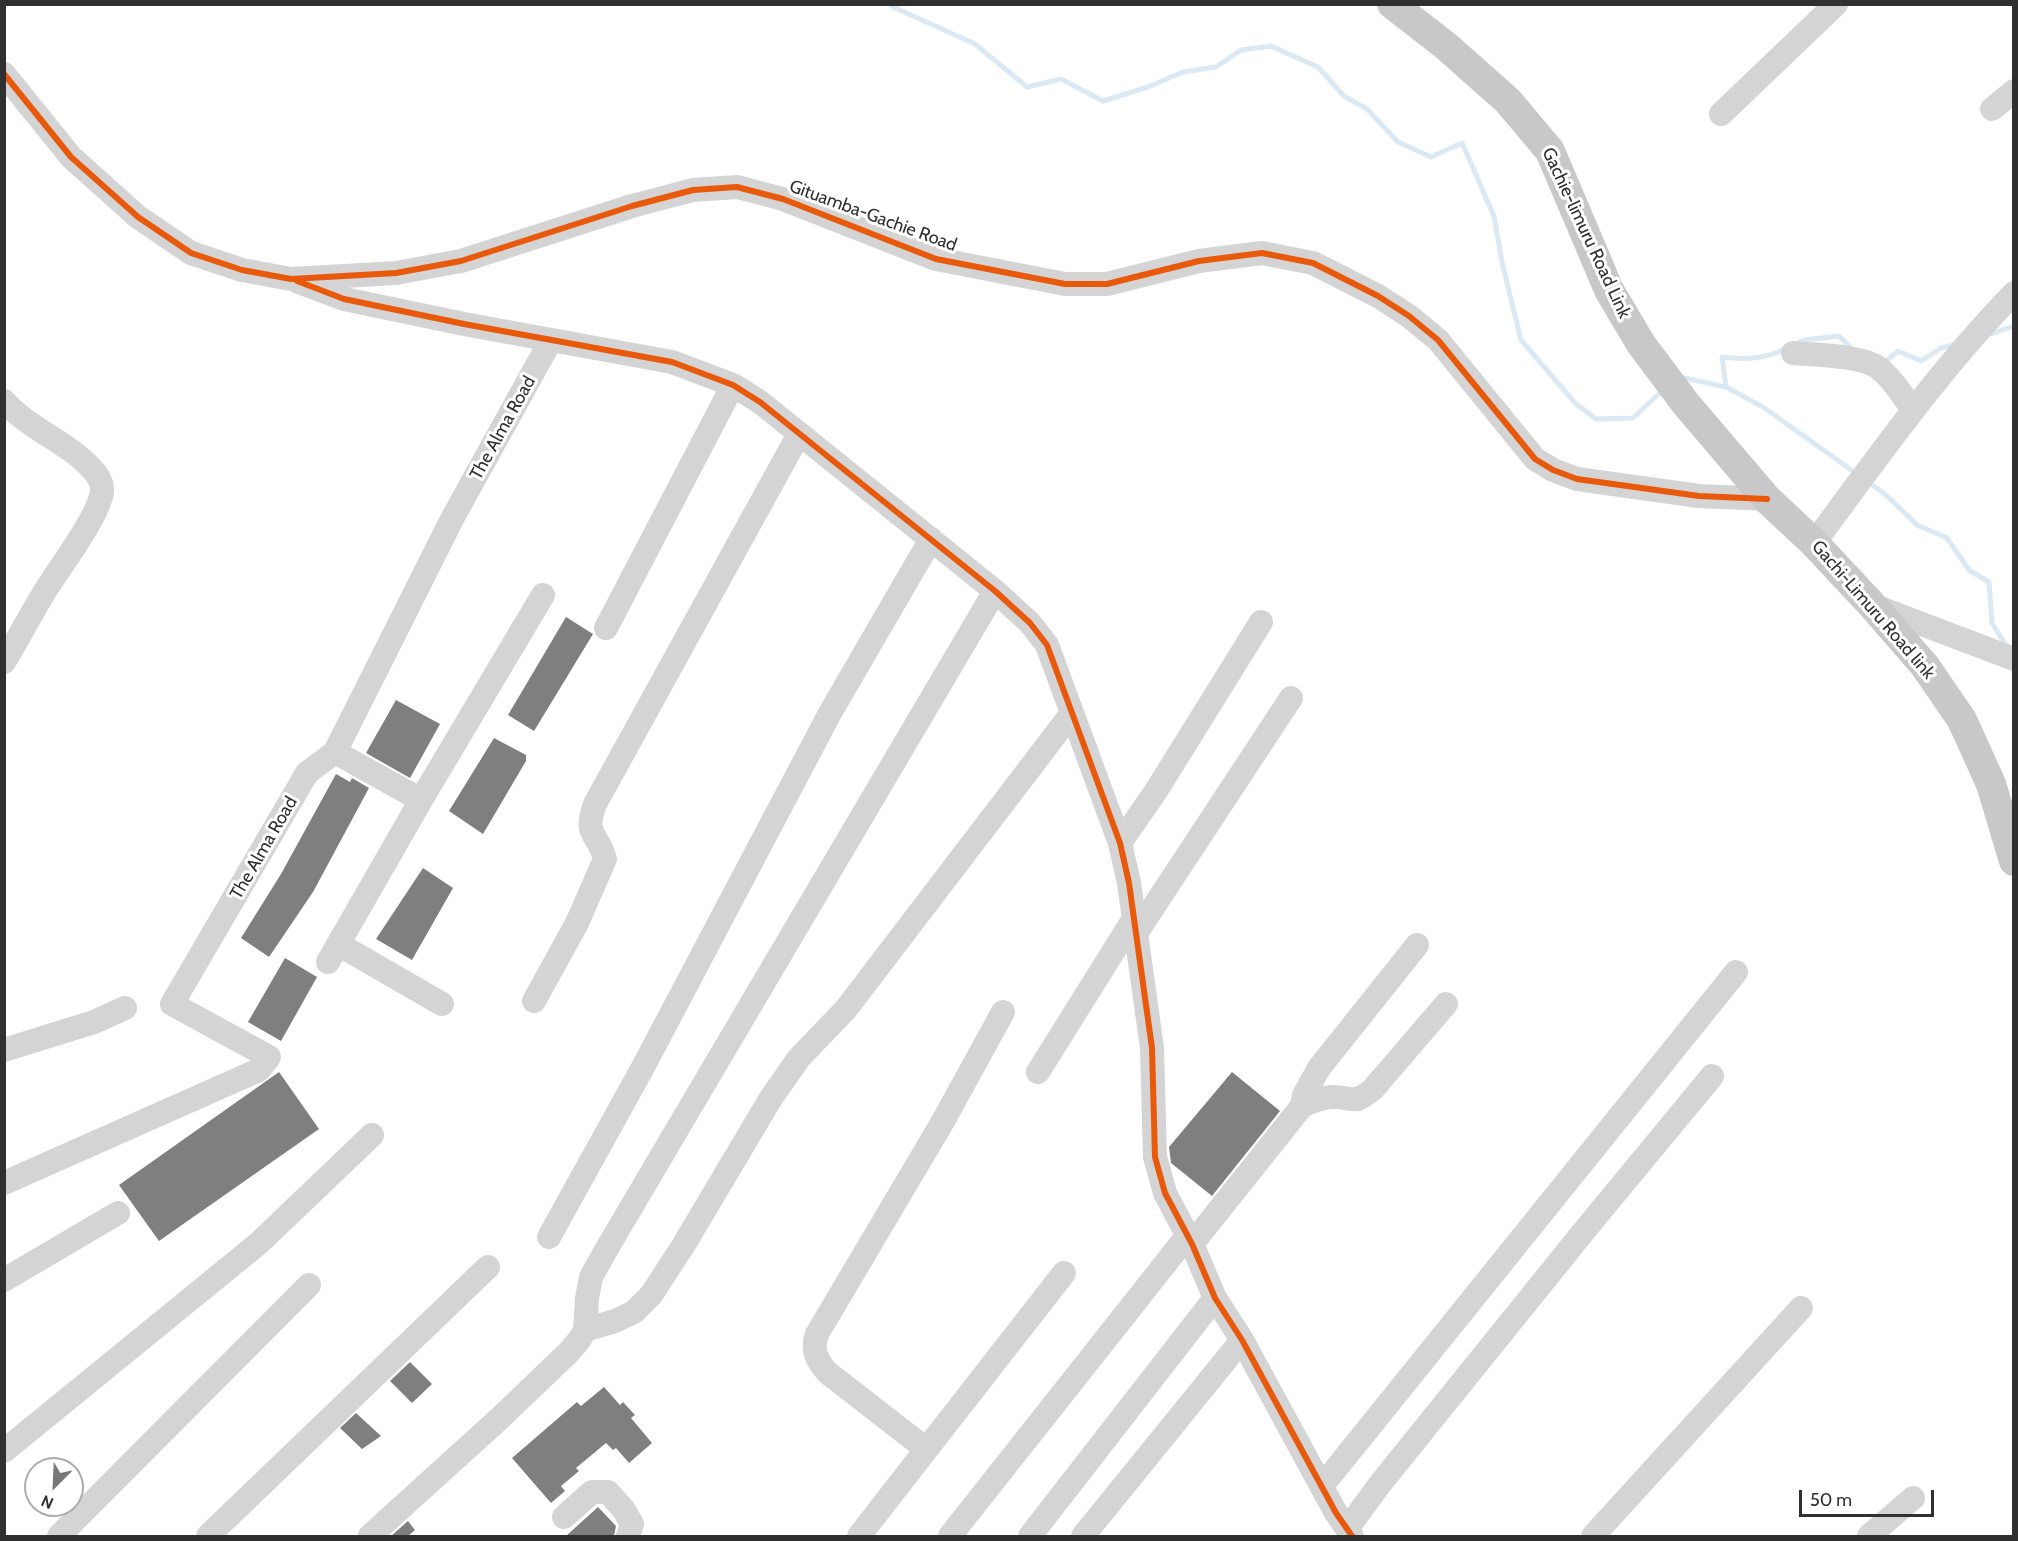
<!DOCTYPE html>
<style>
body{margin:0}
#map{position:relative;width:2018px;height:1541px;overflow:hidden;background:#fff;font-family:Cabin,sans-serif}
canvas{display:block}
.frame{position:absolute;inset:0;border:6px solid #303030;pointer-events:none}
.north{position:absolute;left:24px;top:1457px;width:60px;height:60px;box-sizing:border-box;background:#fff;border:2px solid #acacac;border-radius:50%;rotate:204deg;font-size:16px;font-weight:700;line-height:24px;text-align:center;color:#303030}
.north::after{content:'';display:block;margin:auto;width:21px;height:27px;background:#787878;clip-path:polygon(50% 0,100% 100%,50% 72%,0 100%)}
.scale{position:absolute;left:1799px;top:1490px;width:135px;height:27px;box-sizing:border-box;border:3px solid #303030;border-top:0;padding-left:8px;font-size:18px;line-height:21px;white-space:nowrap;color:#303030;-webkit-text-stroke:4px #fff;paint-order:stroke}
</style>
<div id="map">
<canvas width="2018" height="1541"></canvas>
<div class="frame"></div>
<div class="north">N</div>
<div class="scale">50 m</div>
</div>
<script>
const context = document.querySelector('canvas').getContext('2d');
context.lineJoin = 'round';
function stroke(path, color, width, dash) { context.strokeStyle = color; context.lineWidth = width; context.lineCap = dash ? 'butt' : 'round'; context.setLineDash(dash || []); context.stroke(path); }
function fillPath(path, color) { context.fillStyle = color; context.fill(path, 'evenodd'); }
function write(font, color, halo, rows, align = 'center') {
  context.font = font + ' Cabin,sans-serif'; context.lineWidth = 6; context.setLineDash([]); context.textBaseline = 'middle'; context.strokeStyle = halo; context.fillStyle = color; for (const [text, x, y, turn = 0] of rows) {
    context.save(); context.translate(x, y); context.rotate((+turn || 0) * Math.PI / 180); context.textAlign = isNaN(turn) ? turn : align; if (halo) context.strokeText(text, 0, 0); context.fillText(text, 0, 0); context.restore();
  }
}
const stream = new Path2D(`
 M892,4L893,7L975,44L1027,87L1061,79L1103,101L1148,87L1183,72L1216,67L1241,50L1271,46L1318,67L1344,96L1367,109L1398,142L1431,157L1462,143L1494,216L1502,262L1521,340L1575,403L1596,419L1633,418L1664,389
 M1991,334L2014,326
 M1795,344L1804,340L1839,336L1854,351
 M1884,363L1898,351L1921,361L1941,348L1956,344
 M1680,377L1726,387L1722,357C1746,360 1766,359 1787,348
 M1726,387L1763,407L1857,474
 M1867,481L1886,495L1917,525L1947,538L1969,570L1989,582L1992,623L2007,647`);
const building = new Path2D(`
 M566,617L593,634L534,731L508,715Z
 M396,700L440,724L410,778L366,753Z
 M494,738L526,755V761L483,834L449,811Z
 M336,774L350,782L352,778L369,788L313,892L269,957L241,938L281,874Z
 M423,868L453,888L412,960L376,939Z
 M285,958L317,977L281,1041L248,1022Z
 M279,1072L319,1129L159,1241L119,1185Z
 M1232,1072L1280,1111L1212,1196L1171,1163L1169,1147Z
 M410,1362L432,1384L412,1403L390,1381Z
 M604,1387L620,1405L623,1402L635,1415L631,1418L652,1443L629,1463L616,1448L613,1450L606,1443L576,1468L579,1471L561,1486L565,1491L551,1503L512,1458L577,1402L581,1406Z
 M356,1413L381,1436L362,1449L340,1428Z
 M598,1507L616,1526L614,1536H566Z
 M408,1521L415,1530L408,1536H391Z`);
const minor = new Path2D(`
 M4,74L71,157L138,217L191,253L242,270L291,279L396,273L461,261L632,206L693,190L737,187L783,199L936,259L1065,284H1107L1199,261L1262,253L1313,263L1378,296L1409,316L1438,340L1535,459L1553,470L1577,479L1699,496L1767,499
 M1992,109L2014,91
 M1721,114L1836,4
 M299,282L344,299L464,324L672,362L733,385L760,402L995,591L1030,623L1047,645L1120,843L1129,883L1152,1048L1155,1157L1165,1193L1192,1244L1215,1298L1242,1340L1336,1513L1352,1536
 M1793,353C1815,355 1863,355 1880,369C1893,380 1903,395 1912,409
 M4,401C29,429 66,441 91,468C97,474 103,483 102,492C98,517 60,567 45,591C31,614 18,639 4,662
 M1814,543C1878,457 1939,370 2014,293
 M1872,605L2014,659
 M606,628L733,385
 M335,752L421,800
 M1120,843L1156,791L1261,622
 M1135,935L1291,698
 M338,944L442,1004
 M328,962L421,800L543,595
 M534,1001L577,923L605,859C598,832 583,837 595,804L799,434
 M4,1050L94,1022L125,1008
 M1038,1072L1133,920
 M1302,1106L1304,1095L1319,1068L1417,945
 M4,1183L259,1070L269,1057L172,1004L307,773L335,752L452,519L551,340
 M549,1237L642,1069L830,713L931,539
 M1192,1244L1302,1106C1312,1101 1320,1098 1331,1097C1353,1096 1352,1107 1373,1089L1446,1004
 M4,1280L118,1213
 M585,1330L615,1321L634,1312L651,1295L683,1246L771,1098L799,1058L846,1009L1072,713
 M926,1449L828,1373C817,1361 811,1350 817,1334L942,1123L1003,1012
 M4,1451L259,1243L372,1135
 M1322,1486L1736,972
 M564,1517L592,1492H608L624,1510L632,1524L628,1536
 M1347,1529L1380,1484L1584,1231L1712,1076
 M59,1536L309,1285
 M208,1536L488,1267
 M370,1536L499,1419L569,1352L580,1339L585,1330L587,1298L591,1277L606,1250L995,591
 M859,1536L1064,1273
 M950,1536L1188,1235
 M1030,1536L1215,1298
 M1083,1536L1242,1340
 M1593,1536L1801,1308
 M1869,1536L1913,1498`);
const major = new Path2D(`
 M1392,4L1446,46L1508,101L1550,151L1609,290L1641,344L1686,404L1767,499L1814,543L1872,605L1925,666L1962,720L1991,784L2014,861`);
const cycleway = new Path2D(`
 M4,74L71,157L138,217L191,253L242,270L291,279L396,273L461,261L632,206L693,190L737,187L783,199L936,259L1065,284H1107L1199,261L1262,253L1313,263L1378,296L1409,316L1438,340L1535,459L1553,470L1577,479L1699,496L1767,499
 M297,281L344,299L464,324L672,362L733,385L760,402L995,591L1030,623L1047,645L1120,843L1129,883L1152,1048L1155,1157L1165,1193L1192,1244L1215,1298L1242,1340L1336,1513L1352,1536`);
const streetNames = [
 ["Gituamba-Gachie Road",873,216,20],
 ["Gachie-limuru Road Link",1586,233,65],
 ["The Alma Road",503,428,-61],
 ["Gachi-Limuru Road link",1873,610,49],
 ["The Alma Road",264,848,-60]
];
stroke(stream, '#dae9f3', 5);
fillPath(building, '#7f7f7f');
stroke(minor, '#d4d4d4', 24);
stroke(major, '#c8c8c8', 30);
stroke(cycleway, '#e8590c', 6);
write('18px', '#303030', '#fff', streetNames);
</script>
